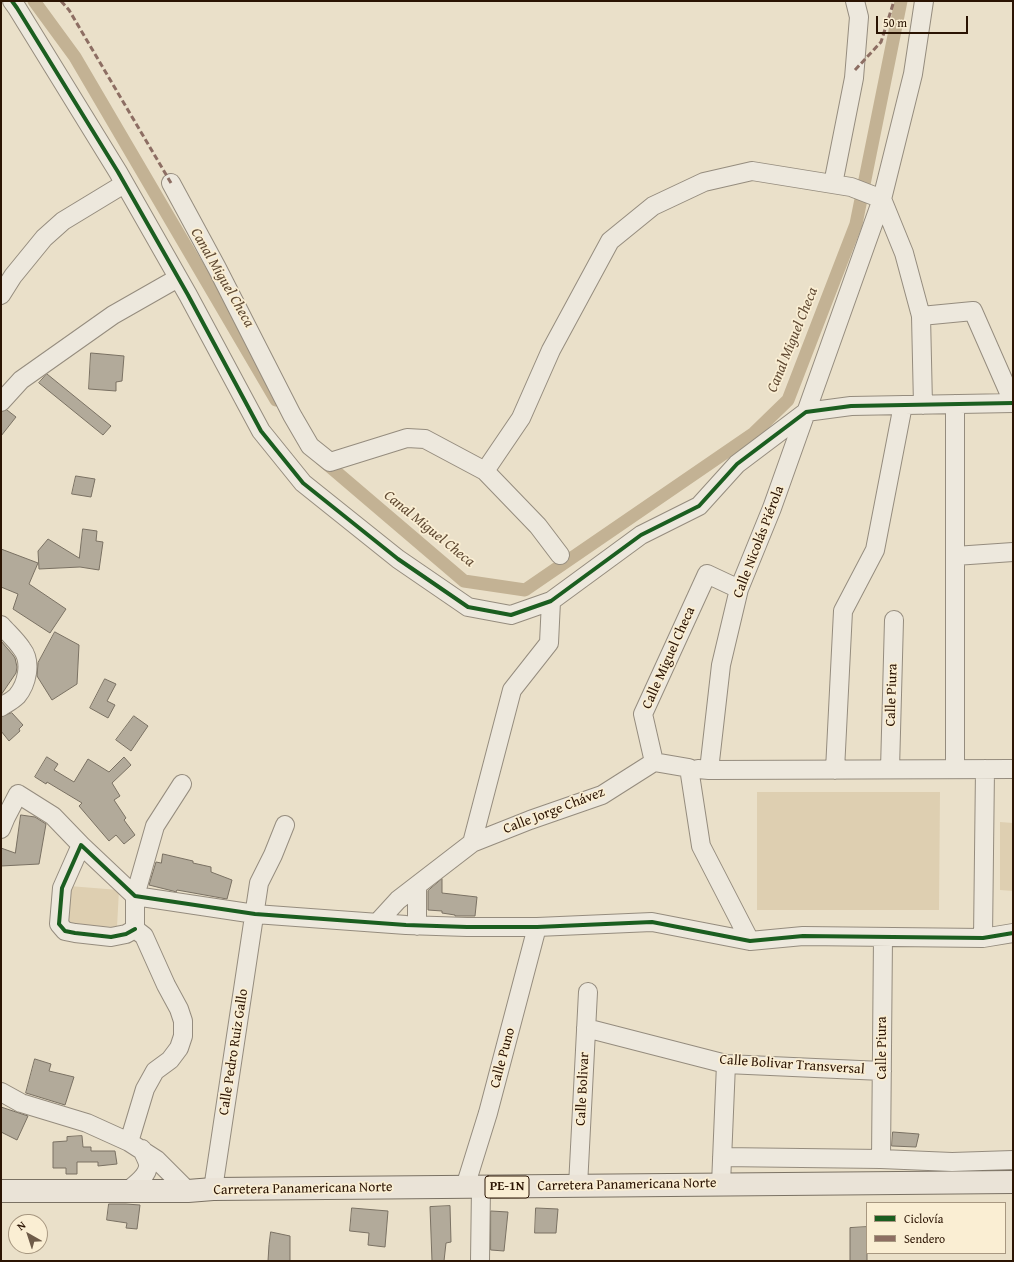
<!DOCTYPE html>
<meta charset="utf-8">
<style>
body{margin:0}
#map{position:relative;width:1014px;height:1262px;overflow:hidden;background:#eae0c9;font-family:"Gentium Book Plus",serif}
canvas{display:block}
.frame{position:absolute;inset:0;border:2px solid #2b1403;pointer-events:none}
.legend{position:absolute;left:866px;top:1202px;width:140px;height:52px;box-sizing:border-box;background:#faeed3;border:1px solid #a79780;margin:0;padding:5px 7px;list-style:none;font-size:12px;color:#2b1403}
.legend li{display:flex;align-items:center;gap:8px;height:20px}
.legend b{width:20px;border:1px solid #a79780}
.north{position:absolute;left:8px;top:1214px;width:40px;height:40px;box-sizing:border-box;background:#faeed3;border:1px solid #a79780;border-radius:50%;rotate:321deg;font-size:11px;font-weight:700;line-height:16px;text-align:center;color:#2b1403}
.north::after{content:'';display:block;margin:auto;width:14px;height:18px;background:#6e5b48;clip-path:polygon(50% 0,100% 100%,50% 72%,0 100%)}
.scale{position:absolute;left:876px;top:16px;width:92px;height:18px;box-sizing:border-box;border:2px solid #2b1403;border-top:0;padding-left:5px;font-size:12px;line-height:14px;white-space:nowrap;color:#2b1403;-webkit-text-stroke:3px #faeed3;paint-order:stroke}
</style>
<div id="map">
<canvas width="1014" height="1262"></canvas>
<div class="frame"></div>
<ul class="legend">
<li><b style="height:5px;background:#1b5e20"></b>Ciclovía</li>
<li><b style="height:5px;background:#8d6e63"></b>Sendero</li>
</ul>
<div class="north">N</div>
<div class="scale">50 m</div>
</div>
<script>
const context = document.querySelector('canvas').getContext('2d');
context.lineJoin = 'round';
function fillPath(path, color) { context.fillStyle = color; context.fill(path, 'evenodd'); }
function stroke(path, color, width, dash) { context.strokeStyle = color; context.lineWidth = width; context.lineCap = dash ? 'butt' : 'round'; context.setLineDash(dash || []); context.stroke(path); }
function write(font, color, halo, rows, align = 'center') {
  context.font = font + ' "Gentium Book Plus",serif'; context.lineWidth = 3.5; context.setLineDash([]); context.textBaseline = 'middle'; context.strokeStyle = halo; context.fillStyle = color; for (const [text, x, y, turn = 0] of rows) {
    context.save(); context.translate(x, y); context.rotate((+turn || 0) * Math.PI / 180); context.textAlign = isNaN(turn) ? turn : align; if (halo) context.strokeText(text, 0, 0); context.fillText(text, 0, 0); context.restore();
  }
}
const green = new Path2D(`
 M757,792H940L939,910H757Z
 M1000,822L1013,823V891L1000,890Z
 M69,886L119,890L117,927L65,924Z`);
const canal = new Path2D(`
 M34,1L75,57L276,400
 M321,459L464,581L525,590L754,433L788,400L856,224L901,1`);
const building = new Path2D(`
 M91,353L124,356L122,381L116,382V391L89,389Z
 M47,374L111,426L103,435L39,383Z
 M7,410L16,417L1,436V412Z
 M76,476L95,479L91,497L72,494Z
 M83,529L97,531L96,541L103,542L99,570L80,567L39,569L38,551L48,539L79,558Z
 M1,549L38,563L29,584L66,609L50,633L13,609L18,594L1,587Z
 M55,632L79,645L77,684L52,700L37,676L38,663Z
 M1,641L13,655L15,658L17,667L16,673L1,695Z
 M105,679L116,684L107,701L115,705L108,718L90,708Z
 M12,713L23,725L19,729L20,731L9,741L1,731V717Z
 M134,716L148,726L131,751L116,740Z
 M47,757L58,764L54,770L74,782L88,759L109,772L124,757L131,765L112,783L120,796L114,800L126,818L124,820L135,835L124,844L116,835L109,841L79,806L82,803L47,782L46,784L35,777Z
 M21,815L35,817L46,824L39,864L1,866V848L15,853Z
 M163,854L193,861V863L211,867V872L232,880L227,899L177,890L176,892L173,891L149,885L156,862L161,863Z
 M442,879V893L477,897L475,916H455V915L442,913V911L428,910V891Z
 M35,1059L51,1064L49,1071L74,1077L65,1105L26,1093Z
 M1,1107L28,1116L17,1140L1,1132Z
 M893,1132L919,1134L916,1147L892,1146Z
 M82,1136L83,1147H91V1151H115L117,1164L98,1166V1162H77V1174H66V1168H53V1142L67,1141V1137Z
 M109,1204H126L140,1205L137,1229L126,1228L127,1223L107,1220Z
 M450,1206L451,1242L446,1243L444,1261H432L430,1207Z
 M352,1208L388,1211L385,1247L368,1245L369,1233L350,1231Z
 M536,1208L558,1209L556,1233H535Z
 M491,1211L508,1212L504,1251L491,1250Z
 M867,1227V1261H850V1228Z
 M271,1232L290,1236V1261H268L269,1245Z`);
const minor = new Path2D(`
 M12,1L17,8L118,172L188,295L261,431L303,483L398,559L468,607L511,615L551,601L641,535L699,506L737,464L806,412L851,406L1013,403
 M171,183L217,268L292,415L310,446L330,462L407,438L425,439L485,471L538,526L560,555
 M833,184L854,78L859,17L855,1
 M1,295L13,276L44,238L63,221L124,184
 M921,316L973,311L1013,402
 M1,402L21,380L113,315L178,278
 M485,471L521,418L551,350L610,241L653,206L704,182L752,171L851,187L882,199L904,253L921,316L923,405
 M955,556L1013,552
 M739,589L707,574L643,714L654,762L689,768L701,846L750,941
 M1,625C8,633 16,640 22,649C32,662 27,684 17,696C12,701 7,703 1,707
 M698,769L709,770L1013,769
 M890,769L894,620
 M955,769V404
 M709,770L721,665L739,589L772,508L882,199L913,74L924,1
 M835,770L843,611L875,550L903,405
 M1,829L6,817L18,794L53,816L81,845
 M472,843L512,690L549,643L551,601
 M377,923L398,900L472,843L530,820L602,795L654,762
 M417,926V886
 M135,929L126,934L111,937L75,933L65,931L59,924L62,888L81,845L135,896L255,914L406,925L467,927H537L652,922L750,941L803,936L983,938L1013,933
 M983,938L985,769
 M586,1028L726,1064L882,1071
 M1,1092L21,1103L87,1123L129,1142L157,1160L188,1191
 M129,1142L145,1089L155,1071L170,1060L179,1048L183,1036V1021L179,1009L166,985L144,936L135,929V896L155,826L182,784
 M722,1157L881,1159L952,1162L1013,1160
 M881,1159L883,937
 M721,1184L726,1064
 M578,1186L588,992
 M465,1187L488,1113L537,927
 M213,1189L259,883L273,855L285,825
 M127,1191C135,1185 149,1175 148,1164C147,1159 143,1153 142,1149
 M480,1261L481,1187`);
const highway = new Path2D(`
 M1,1191H188L213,1189L1013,1182`);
const quiet = new Path2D(`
 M61,1L69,10L171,183
 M855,70L881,42L894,1`);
const cycleway = new Path2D(`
 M12,1L17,8L118,172L188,295L261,431L303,483L398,559L468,607L511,615L551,601L641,535L699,506L737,464L806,412L851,406L1013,403
 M135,929L126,934L111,937L75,933L65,931L59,924L62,888L81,845L135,896L255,914L406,925L467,927H537L652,922L750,941L803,936L983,938L1013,933`);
const shields = [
 [507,1187,44]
];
const shieldNames = [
 ["PE-1N",507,1187]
];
const streetNames = [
 ["Calle Nicolás Piérola",759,542,-69],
 ["Calle Miguel Checa",669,658,-66],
 ["Calle Piura",892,695,-88],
 ["Calle Jorge Chávez",554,811,-21],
 ["Calle Piura",882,1048,-90],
 ["Calle Pedro Ruiz Gallo",234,1052,-81],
 ["Calle Puno",503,1058,-75],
 ["Calle Bolivar Transversal",792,1065,4],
 ["Calle Bolivar",583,1089,-87],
 ["Carretera Panamericana Norte",627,1185,-1],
 ["Carretera Panamericana Norte",303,1189,-1]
];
const waterNames = [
 ["Canal Miguel Checa",222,278,60],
 ["Canal Miguel Checa",793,340,-68],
 ["Canal Miguel Checa",429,529,39]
];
fillPath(green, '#decfb1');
stroke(canal, '#c3b294', 13);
fillPath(building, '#b2aa9a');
stroke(building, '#7a7163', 1);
stroke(minor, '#958c7e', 20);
stroke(highway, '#7a7163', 24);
stroke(minor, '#ede8dd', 18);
stroke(highway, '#eae3d7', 22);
stroke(quiet, '#8d6e63', 3, [6, 3]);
stroke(cycleway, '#1b5e20', 4);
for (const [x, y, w] of shields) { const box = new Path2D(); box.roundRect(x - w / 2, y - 11, w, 22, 3); context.fillStyle = '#faeed3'; context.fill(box); stroke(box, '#2b1403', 1); }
write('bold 13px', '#2b1403', null, shieldNames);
write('14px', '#2b1403', '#faeed3', streetNames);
write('italic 15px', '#614b34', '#faeed3', waterNames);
</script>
